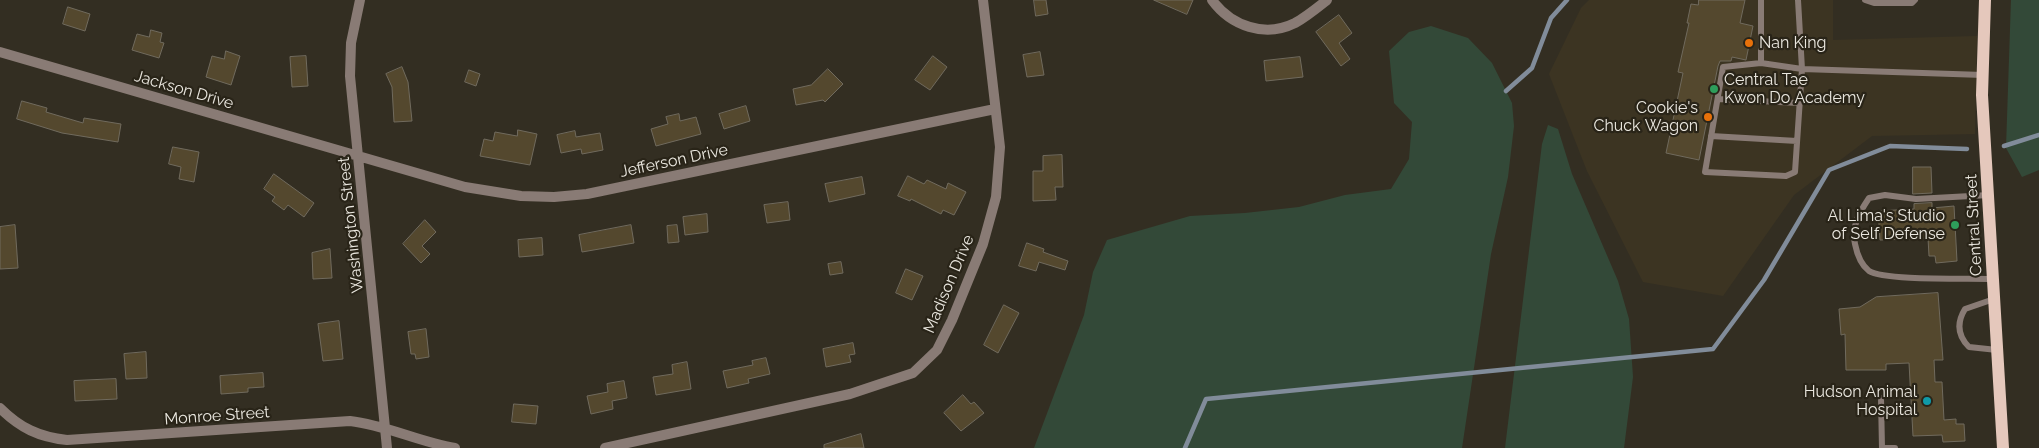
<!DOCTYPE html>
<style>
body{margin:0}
canvas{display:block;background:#332e22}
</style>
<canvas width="2039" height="448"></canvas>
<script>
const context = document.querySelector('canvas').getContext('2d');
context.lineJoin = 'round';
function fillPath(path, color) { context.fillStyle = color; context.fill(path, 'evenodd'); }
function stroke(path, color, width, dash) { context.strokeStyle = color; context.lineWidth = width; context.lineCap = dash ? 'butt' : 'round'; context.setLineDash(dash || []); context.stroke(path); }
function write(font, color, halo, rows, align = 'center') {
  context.font = font + ' Raleway,sans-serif'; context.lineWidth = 4.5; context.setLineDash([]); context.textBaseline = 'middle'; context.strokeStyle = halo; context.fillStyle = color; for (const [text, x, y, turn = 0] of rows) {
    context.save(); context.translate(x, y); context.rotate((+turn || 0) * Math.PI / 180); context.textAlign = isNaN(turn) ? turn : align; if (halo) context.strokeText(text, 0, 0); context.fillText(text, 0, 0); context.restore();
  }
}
const built = new Path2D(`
 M1589,0H1833V40L1977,36L1975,134L1872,136L1794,195L1723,296L1643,282L1587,171L1549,74L1581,8Z`);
const green = new Path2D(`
 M2011,0H2039V170L2022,177L2006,148Z
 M1431,26L1468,38L1492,63L1512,103L1514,126L1508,177L1491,254L1462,448H1034L1084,315L1093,272L1107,240L1190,216L1245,213L1299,207L1345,195L1391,189L1409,159L1412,122L1394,103L1389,51L1409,32Z
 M1548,125L1558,129L1572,174L1618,281L1629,319L1633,377L1624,448H1505L1542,144Z`);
const stream = new Path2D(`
 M1506,91L1532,68L1551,18L1567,0
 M2004,146L2039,135
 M1185,448L1206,399L1713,349L1764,280L1829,170L1890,146L1967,149`);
const building = new Path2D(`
 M1034,0H1046L1048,14L1036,16Z
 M1154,0H1193L1187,14Z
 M1699,0H1745L1740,23L1753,26L1746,60L1732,57L1731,61H1720L1718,66L1699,160L1666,153L1683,73L1678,72L1689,23H1687L1691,4L1698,5Z
 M68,7L90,14L85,31L63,24Z
 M1339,15L1352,33L1339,43L1350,59L1341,66L1316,32Z
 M151,30L162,33L160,42L164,43L159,58L132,50L137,34L149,37Z
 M226,51L240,56L231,85L206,77L212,56L224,59Z
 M1040,52L1044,75L1027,77L1023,55Z
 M306,56L308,86L292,87L290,57Z
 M933,56L947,67L930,90L915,80Z
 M1300,57L1303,77L1266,81L1264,61Z
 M402,67L408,82L412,121L394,122L392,87L386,74Z
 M828,69L843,84L825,102L823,100L796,105L793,89L811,85Z
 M469,70L480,74L476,86L465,82Z
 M22,101L47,108L46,112L83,123L84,118L121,124L118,142L62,133L17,119Z
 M746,106L750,121L724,129L719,114Z
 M679,114L680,121L696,117L701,134L656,146L651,129L668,124L666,117Z
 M518,130L537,134L530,165L480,156L484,139L493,141L495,132L517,136Z
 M575,131L576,137L600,133L603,150L582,154L581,149L561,153L557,135Z
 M173,147L199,152L194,182L179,179L181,167L169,164Z
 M1062,155L1063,187H1055L1056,200L1033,201V171H1043V156Z
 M1913,167H1931L1932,193L1913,194Z
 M274,174L314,203L304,217L288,205L284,210L272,201L275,197L264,189Z
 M908,176L924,184L927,180L946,189L948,183L966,192L954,215L943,210L941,214L911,199L910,201L898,196Z
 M862,177L865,194L829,202L825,184Z
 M788,202L790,220L767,223L764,205Z
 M1932,203V208L1954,206L1957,261L1936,263L1935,256H1929L1928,238L1880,240L1878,211L1914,209V204Z
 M707,214L708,232L685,235L683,217Z
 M425,220L436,232L422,246L430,254L421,263L403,244Z
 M15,225L18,268L0,269V227Z
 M631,225L634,243L582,252L579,235Z
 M677,225L679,242L668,243L667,226Z
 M542,238L543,255L519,257L518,240Z
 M1027,243L1044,249L1043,252L1068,261L1065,270L1039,262L1036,271L1019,266Z
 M330,249L332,278L313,279L312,253Z
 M841,262L843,273L830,275L828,264Z
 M906,269L923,276L912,300L896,293Z
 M1938,293L1943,360H1934L1935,382H1942L1944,420L1956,419V424H1964L1965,441L1943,442L1942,435L1913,436L1909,363L1886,364V370H1846L1845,334L1841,335L1839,309L1860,307L1876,297Z
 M1004,305L1019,313L998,353L984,345Z
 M339,321L343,359L323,361L318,324Z
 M426,329L429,357L416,359L415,354H411L408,332Z
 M853,343L855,354L849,355L851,362L826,367L823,349Z
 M146,352L147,378L126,379L124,354Z
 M766,358L770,374L748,379L749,383L727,388L723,371L753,365L752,361Z
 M687,362L691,389L656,395L653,377L673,374L672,365Z
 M263,373L264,387L248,388V392L221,394L220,376Z
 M116,379L117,399L75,401L74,381Z
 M624,381L627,398L612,401L613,409L591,414L587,396L608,392L607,384Z
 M963,395L971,404L974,402L984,413L961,431L944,413Z
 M514,404L538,406L536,424L512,422Z
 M861,434L864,448H824V445Z`);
const lane = new Path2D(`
 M1761,0V63L1802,69L1983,75
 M1865,0L1874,3H1912L1915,0
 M1761,63L1723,67L1705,172L1786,176L1795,172L1802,69L1798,0
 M1718,99L1799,103
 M1711,136L1797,141
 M1989,195L1916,199L1885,195L1869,198C1859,213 1851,226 1855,244C1857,254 1860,264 1869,271C1884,281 1970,278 1993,279
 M1994,299L1965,309C1957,322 1957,335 1969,347L1997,350
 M1881,398L1882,448H1895`);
const street = new Path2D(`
 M360,0L351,43L350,76L387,448
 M1212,0C1231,26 1265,38 1295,23C1306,17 1317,8 1327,0
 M0,52L465,187L521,196L554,197L587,194L995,109
 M0,408C20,428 39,437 67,440L350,421C386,425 419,442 455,448
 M605,448L850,394L913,373L937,350L952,320L983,244L996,197L1000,147L983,0`);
const primary = new Path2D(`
 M1985,0L1982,95L2003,448`);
const markers = [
 [1749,43,5,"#e8710a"],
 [1714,89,5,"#2e9e5b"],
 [1708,117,5,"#e8710a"],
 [1955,225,5,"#2e9e5b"],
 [1927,401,5,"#0f9aa8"]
];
const poiNames = [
 ["Nan King",1759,43,"left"],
 ["Central Tae",1724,80,"left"],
 ["Kwon Do Academy",1724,98,"left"],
 ["Cookie's",1698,108],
 ["Chuck Wagon",1698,126],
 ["Al Lima's Studio",1945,216],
 ["of Self Defense",1945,234],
 ["Hudson Animal",1917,392],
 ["Hospital",1917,410]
];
const streetNames = [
 ["Jackson Drive",184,90,16],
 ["Jefferson Drive",674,161,-12],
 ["Washington Street",351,225,-96],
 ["Central Street",1974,225,-93],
 ["Madison Drive",949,284,-67],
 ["Monroe Street",217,416,-4]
];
fillPath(built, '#3c3422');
fillPath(green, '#334938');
stroke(stream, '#818c9a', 4.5);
fillPath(building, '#54482e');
stroke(building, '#706a5d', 1);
stroke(lane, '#897b75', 6);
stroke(street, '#897b75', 10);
stroke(primary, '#e5c8bc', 12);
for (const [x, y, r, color] of markers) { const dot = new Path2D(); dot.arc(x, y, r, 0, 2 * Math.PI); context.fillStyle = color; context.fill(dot); stroke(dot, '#292418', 2); }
write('16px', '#eae7df', '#292418', poiNames, 'right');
write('16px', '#eae7df', '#292418', streetNames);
</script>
